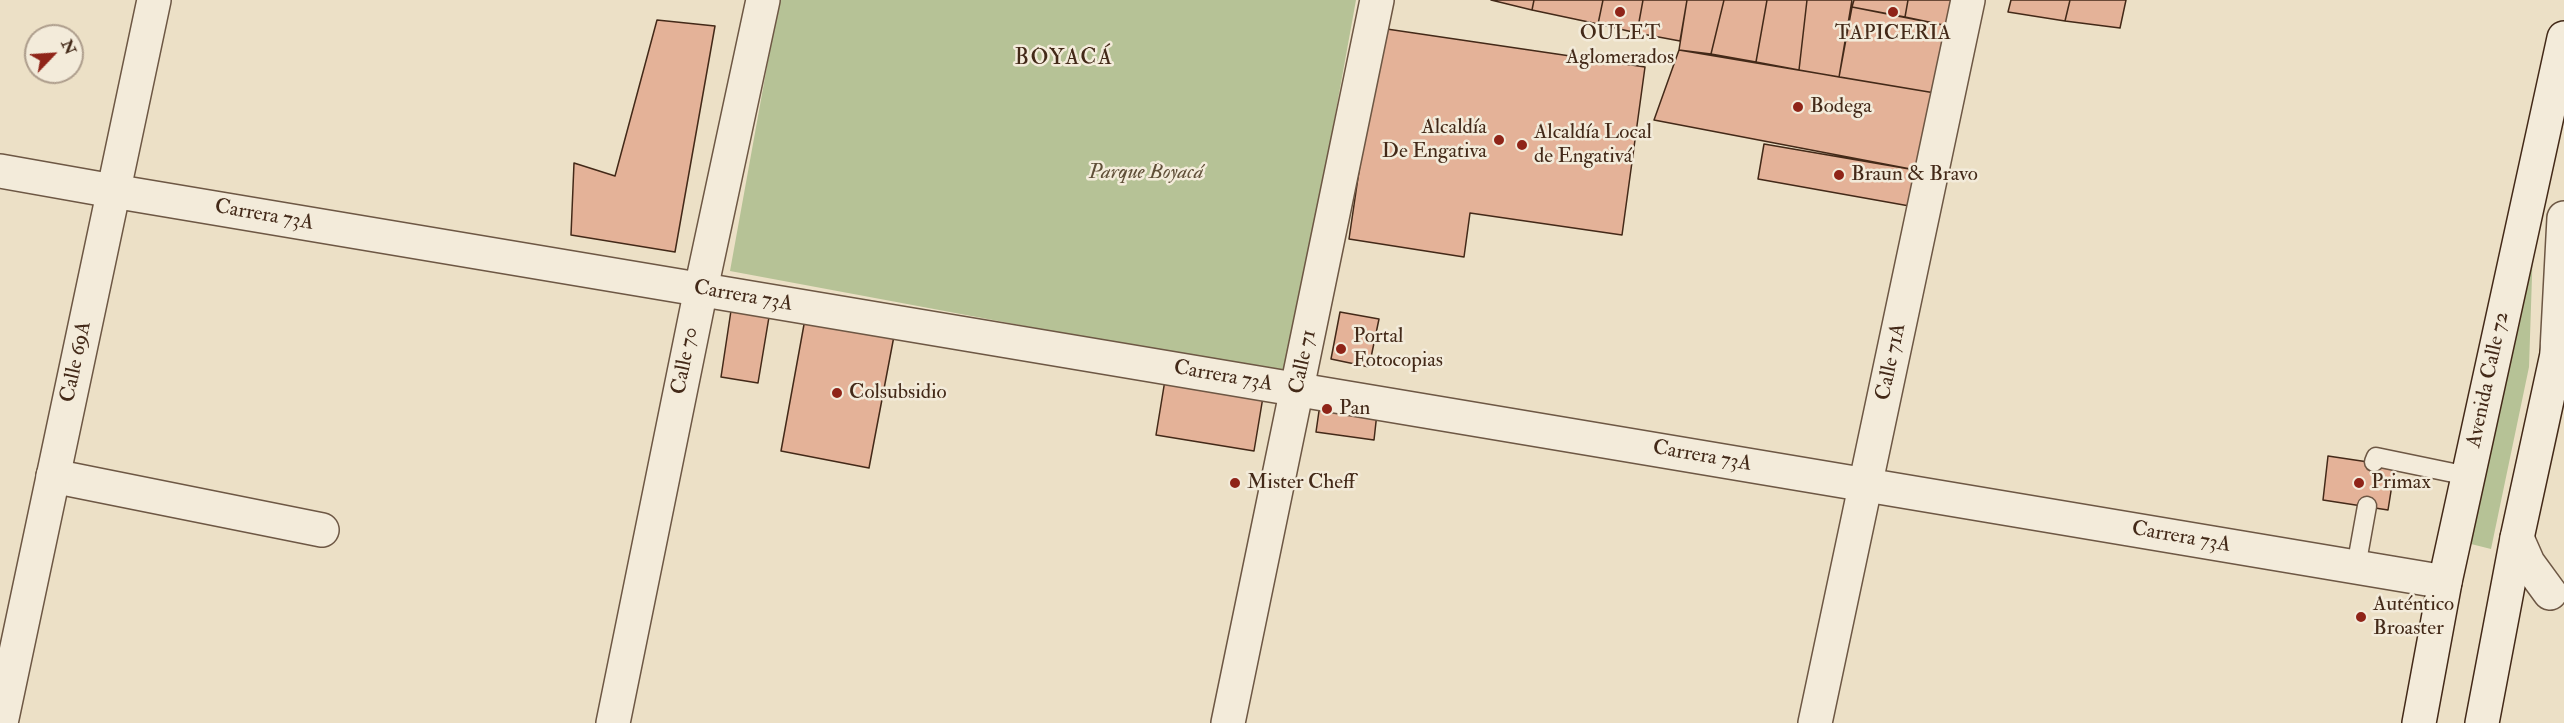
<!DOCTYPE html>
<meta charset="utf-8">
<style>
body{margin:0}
#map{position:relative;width:2564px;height:723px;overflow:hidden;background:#ece0c6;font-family:"IM FELL Double Pica",serif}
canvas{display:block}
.north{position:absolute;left:24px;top:24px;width:60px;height:60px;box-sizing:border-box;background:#f3ebda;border:2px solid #ad9d8c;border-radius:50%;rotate:65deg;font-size:16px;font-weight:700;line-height:24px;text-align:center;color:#432918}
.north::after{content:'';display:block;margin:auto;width:21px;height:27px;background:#8f2418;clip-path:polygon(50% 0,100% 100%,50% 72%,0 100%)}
</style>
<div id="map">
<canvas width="2564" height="723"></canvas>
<div class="north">N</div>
</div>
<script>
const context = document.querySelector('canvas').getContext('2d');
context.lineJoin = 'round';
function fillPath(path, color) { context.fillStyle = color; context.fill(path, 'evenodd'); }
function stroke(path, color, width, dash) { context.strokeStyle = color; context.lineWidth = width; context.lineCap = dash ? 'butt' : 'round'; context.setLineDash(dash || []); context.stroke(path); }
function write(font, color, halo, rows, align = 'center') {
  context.font = font + ' "IM FELL Double Pica",serif'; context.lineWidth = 5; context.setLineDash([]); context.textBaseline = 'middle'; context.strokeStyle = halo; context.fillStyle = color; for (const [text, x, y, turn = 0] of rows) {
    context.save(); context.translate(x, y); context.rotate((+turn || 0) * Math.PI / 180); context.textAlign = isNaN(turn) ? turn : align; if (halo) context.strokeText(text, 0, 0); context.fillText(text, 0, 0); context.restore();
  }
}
const green = new Path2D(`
 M779,0H1356L1288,375L730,271Z
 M2533,246L2529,367L2491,549L2471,544Z`);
const building = new Path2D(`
 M1491,0H1534L1532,10Z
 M1534,0H1603L1598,24L1532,10Z
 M1603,0H1643L1637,33L1598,24Z
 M1643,0H1687L1680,41L1637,33Z
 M1687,0H1724L1711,54L1679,50Z
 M1724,0H1767L1756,62L1711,54Z
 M1767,0H1807L1799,70L1756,62Z
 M1807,0H1852L1839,77L1799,70Z
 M1854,0H1908L1905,17L1852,7Z
 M1908,0H1959L1953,27L1905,17Z
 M2011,0H2070L2065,21L2008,12Z
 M2070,0H2126L2120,28L2065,21Z
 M1852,7L1953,27L1941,94L1839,77Z
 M657,20L715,26L675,252L571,235L574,163L615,176Z
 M1380,28L1645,67L1622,235L1470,213L1464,257L1349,239Z
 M1679,50L1941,94L1921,171L1654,120Z
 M1764,144L1921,171L1915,207L1758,179Z
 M732,304L770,311L758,383L721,377Z
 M1340,312L1379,319L1369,367L1331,359Z
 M805,319L894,336L869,468L781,451Z
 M1165,380L1263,397L1254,451L1156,435Z
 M1321,397L1378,404L1374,440L1316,432Z
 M2328,456L2395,466L2388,510L2323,500Z`);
const service = new Path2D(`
 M2374,462L2376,457L2468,476
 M2356,567L2367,506`);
const minor = new Path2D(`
 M0,171L113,191
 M53,476L322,530
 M613,723L701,289L763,0
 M1228,723L1377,0
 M1815,723L1968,0`);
const tertiary = new Path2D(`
 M113,191L2445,582
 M2557,351L2564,218
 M2517,538L2528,563L2550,593
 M1,723L154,0`);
const secondary = new Path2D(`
 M2419,723L2445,582L2564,38
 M2482,723L2517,538L2564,322`);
const markers = [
 [1620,12,6,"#8f2418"],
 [1893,12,6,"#8f2418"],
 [1798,107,6,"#8f2418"],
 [1499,140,6,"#8f2418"],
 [1522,145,6,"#8f2418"],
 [1839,175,6,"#8f2418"],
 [1341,349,6,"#8f2418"],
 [837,393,6,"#8f2418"],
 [1327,409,6,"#8f2418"],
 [1235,483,6,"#8f2418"],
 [2359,483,6,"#8f2418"],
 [2361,617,6,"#8f2418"]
];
const poiNames = [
 ["OULET",1620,34,"center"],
 ["Aglomerados",1620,58,"center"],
 ["TAPICERIA",1893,34,"center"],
 ["Bodega",1810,107],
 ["Alcaldía",1487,128,"right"],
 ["De Engativa",1487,152,"right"],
 ["Alcaldía Local",1534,133],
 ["de Engativá",1534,157],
 ["Braun & Bravo",1851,175],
 ["Portal",1353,337],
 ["Fotocopias",1353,361],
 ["Colsubsidio",849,393],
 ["Pan",1339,409],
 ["Mister Cheff",1247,483],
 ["Primax",2371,483],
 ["Auténtico",2373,605],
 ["Broaster",2373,629]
];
const parkNames = [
 ["Parque Boyacá",1146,173]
];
const streetNames = [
 ["Carrera 73A",264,216,10],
 ["Carrera 73A",743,297,10],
 ["Calle 70",686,361,-79],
 ["Calle 69A",77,362,-78],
 ["Calle 71",1304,362,-78],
 ["Calle 71A",1892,362,-78],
 ["Carrera 73A",1223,377,10],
 ["Avenida Calle 72",2489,380,-78],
 ["Carrera 73A",1702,457,10],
 ["Carrera 73A",2181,538,10]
];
const neighbourhoodNames = [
 ["BOYACÁ",1064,59]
];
fillPath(green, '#b6c296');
fillPath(building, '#e4b298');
stroke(building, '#432918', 1.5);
stroke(service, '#6d5744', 21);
stroke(minor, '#6d5744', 36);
stroke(tertiary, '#6d5744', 36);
stroke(secondary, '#432918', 36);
stroke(service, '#f3ebda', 18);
stroke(minor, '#f3ebda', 33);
stroke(tertiary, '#f3ebda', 33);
stroke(secondary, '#f3ebda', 33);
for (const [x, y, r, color] of markers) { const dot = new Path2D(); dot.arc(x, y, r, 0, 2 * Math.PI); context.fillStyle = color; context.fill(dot); stroke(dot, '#f3ebda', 2); }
write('21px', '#432918', '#f3ebda', poiNames, 'left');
write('italic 21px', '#604f38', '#f3ebda', parkNames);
write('21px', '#432918', '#f3ebda', streetNames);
context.letterSpacing = '1.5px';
write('22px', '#432918', '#f3ebda', neighbourhoodNames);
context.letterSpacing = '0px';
</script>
